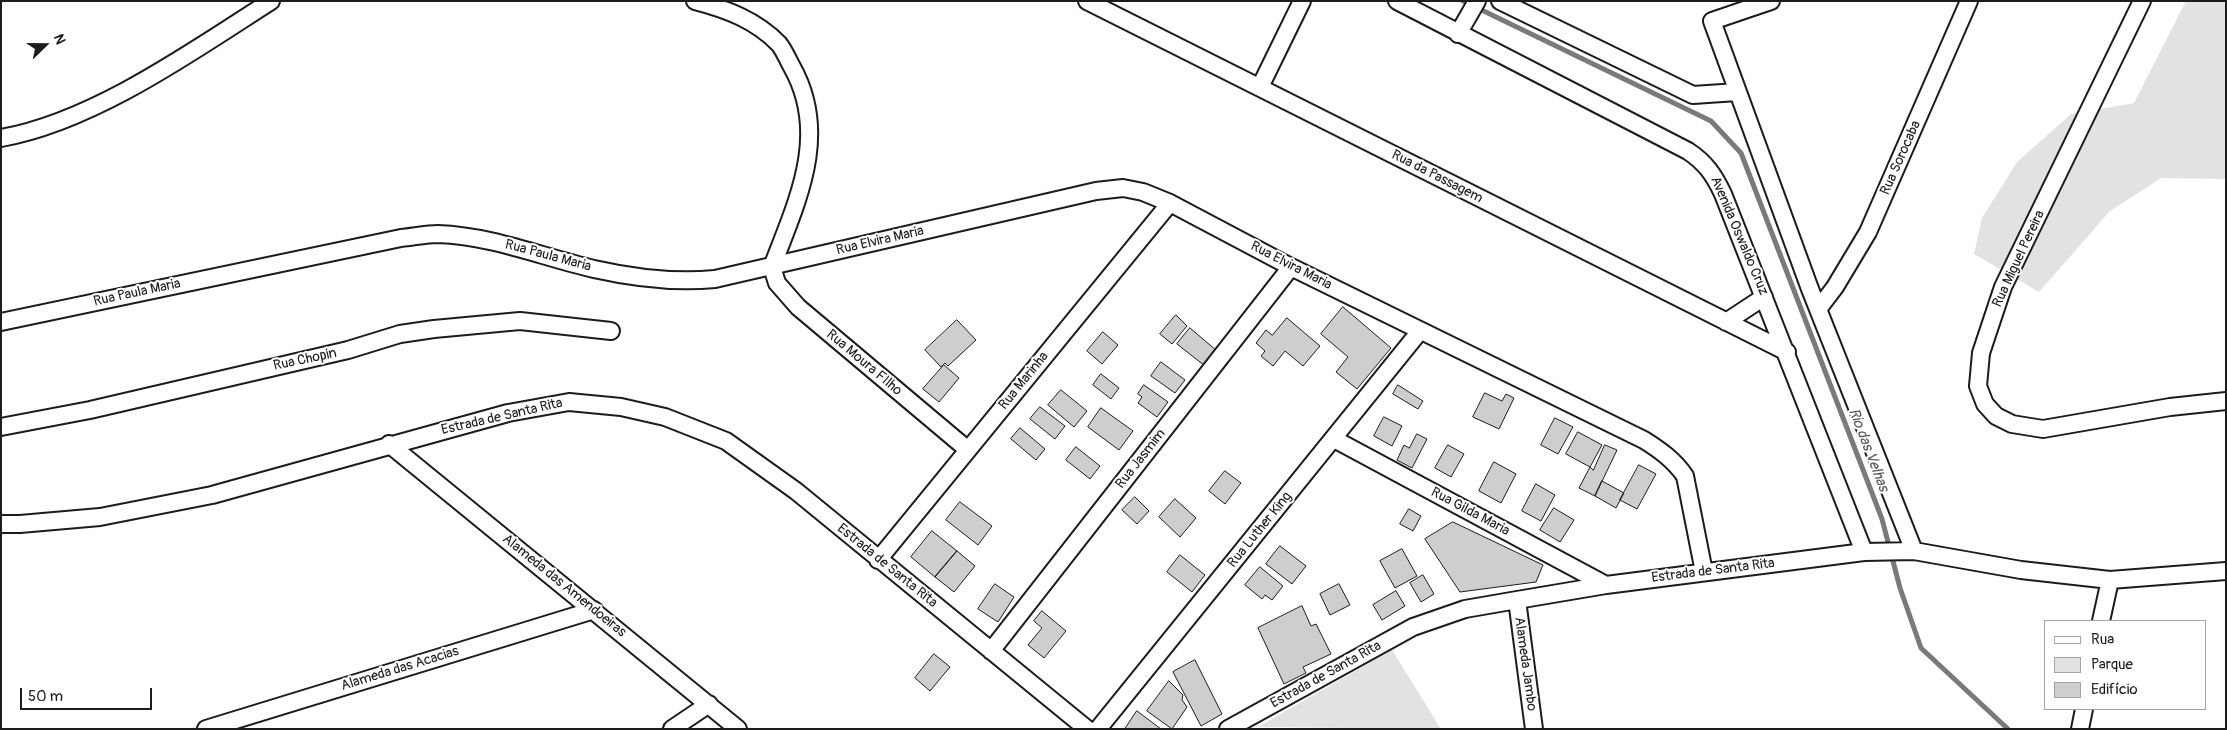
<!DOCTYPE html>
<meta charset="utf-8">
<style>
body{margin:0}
#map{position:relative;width:2227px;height:730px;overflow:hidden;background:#fff;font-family:Pangolin,sans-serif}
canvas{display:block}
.frame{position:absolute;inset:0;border:2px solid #1c1c1c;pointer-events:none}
.legend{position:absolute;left:2044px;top:620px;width:162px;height:90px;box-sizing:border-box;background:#fff;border:1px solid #a4a4a4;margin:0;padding:6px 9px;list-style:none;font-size:15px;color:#1c1c1c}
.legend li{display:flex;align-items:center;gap:10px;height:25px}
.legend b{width:25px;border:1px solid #a4a4a4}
.north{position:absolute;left:20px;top:20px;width:50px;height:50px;-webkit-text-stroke:4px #fff;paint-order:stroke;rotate:68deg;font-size:14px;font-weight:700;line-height:20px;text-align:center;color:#1c1c1c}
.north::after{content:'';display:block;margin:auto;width:18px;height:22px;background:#1c1c1c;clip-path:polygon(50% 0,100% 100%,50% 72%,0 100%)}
.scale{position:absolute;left:20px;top:688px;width:132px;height:22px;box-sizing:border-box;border:2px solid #1c1c1c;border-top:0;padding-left:6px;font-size:15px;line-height:18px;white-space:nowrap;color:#1c1c1c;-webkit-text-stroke:4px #fff;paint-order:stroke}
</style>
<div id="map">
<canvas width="2227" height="730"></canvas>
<div class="frame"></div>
<ul class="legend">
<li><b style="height:6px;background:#fff"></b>Rua</li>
<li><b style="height:14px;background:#e2e2e2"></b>Parque</li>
<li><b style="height:14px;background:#cecece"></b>Edifício</li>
</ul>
<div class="north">N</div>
<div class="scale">50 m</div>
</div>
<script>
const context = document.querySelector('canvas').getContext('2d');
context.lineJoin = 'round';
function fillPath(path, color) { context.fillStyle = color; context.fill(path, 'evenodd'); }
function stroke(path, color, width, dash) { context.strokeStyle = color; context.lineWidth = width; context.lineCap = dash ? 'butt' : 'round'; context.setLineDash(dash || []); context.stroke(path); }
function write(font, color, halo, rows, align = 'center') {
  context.font = font + ' Pangolin,sans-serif'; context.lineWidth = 4; context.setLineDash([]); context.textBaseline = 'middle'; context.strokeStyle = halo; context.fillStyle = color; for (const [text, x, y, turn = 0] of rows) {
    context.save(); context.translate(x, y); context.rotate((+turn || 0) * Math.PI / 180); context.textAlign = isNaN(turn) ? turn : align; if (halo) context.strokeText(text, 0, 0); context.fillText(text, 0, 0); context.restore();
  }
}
const green = new Path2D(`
 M2186,1H2226V179L2161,178L2110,211L2039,292L1974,254L1982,218L2017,162L2071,114L2134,103Z
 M1392,650L1441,729L1258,727Z`);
const stream = new Path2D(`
 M1463,1L1711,121L1741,153L1882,519L1900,588L1921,648L2008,729`);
const building = new Path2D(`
 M1343,307L1391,348L1357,389L1336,372L1348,357L1321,334Z
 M1176,315L1187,326L1172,344L1160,334Z
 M1287,318L1320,346L1303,366L1285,351L1273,366L1261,356L1265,351L1256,343L1266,330L1272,335Z
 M957,320L976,340L948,366L945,363L941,367L925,350Z
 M1190,328L1217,351L1205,366L1177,344Z
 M1103,332L1118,345L1102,364L1087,351Z
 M1161,362L1185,380L1175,393L1151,376Z
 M944,365L959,378L939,402L923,389Z
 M1101,374L1119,388L1111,399L1093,385Z
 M1144,385L1168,402L1157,417L1138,403L1142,397L1138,394Z
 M1398,385L1423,401L1418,409L1393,394Z
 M1061,390L1087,411L1074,427L1048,405Z
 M1485,393L1502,401L1506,394L1514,398L1499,429L1473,417Z
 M1040,407L1065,426L1055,439L1030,419Z
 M1101,408L1133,431L1119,450L1088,427Z
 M1384,417L1402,426L1392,446L1374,436Z
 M1555,418L1573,427L1558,454L1541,445Z
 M1020,428L1045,449L1036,460L1011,439Z
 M1578,432L1602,445L1590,467L1566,454Z
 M1417,434L1427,439L1412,468L1397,460L1404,445L1409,448Z
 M1448,445L1464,454L1451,477L1435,468Z
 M1605,445L1617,450L1595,496L1579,488L1590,467L1593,470Z
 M1076,447L1100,466L1090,479L1066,460Z
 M1494,462L1516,474L1501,503L1479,491Z
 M1639,465L1656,474L1637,509L1620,500Z
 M1225,471L1241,483L1225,504L1209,491Z
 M1602,481L1624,493L1616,508L1595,496Z
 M1536,484L1555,495L1541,521L1522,511Z
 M1135,497L1149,511L1137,524L1122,510Z
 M1175,499L1196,518L1180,537L1159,517Z
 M960,502L992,526L978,545L946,520Z
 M1554,508L1574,520L1560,542L1540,530Z
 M1409,509L1421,516L1413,531L1400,524Z
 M1453,522L1543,565L1536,582L1460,592L1425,539Z
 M932,531L957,551L935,577L911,557Z
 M1280,546L1306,566L1292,584L1266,564Z
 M1402,549L1417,576L1395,588L1380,561Z
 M957,551L975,566L954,592L935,577Z
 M1180,555L1205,575L1192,592L1167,572Z
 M1260,567L1283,586L1272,600L1265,595L1262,599L1245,585Z
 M1423,575L1434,594L1421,602L1410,583Z
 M995,584L1014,597L998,622L978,609Z
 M1339,584L1350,605L1330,615L1320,594Z
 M1396,591L1405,606L1382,620L1373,605Z
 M1302,606L1311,626L1316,624L1331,654L1303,667L1306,673L1284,684L1258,628Z
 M1042,611L1066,631L1044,658L1028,645L1042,628L1034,621Z
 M934,654L950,667L930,691L915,678Z
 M1195,660L1222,714L1201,726L1173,672Z
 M1169,681L1183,695L1182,700L1187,707L1172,729L1147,711Z
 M1137,711L1161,729H1125Z`);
const minor = new Path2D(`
 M695,1C726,9 756,20 779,44C784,50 788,60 792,67C830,135 797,201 772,267
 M1087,1L1787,352
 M1397,1L1688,151C1706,163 1714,175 1723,194L1864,552
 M1500,1L1693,95L1737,92
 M1771,1L1712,21L1810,289L1914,551
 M2142,1L2003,287L1981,353L1978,386L1985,404L1996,416L2012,424L2043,429L2170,407L2226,401
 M1458,34L1477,1
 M1260,87L1302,1
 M1,138C93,122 193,51 271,1
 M772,267L777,283L798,307L968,450
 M1819,308L1835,287L1868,232L1969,1
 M1,322L401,238C413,237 426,234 438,234C493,236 542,257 594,269C634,278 674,283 715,279L1096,191L1123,188L1143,192L1170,203L1291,267L1644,440C1660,450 1674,460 1685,476L1704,572
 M1726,322L1764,297
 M1,427L90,410L348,350L400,334L434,329L520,321L611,331
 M1334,439L1606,585
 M389,444L738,729
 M1,524H20L100,517L212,495L508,413L569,402L621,407L665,417L726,441L796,491L1087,729
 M878,560L1170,203
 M1517,600L1534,729
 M2101,621L2110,580
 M991,651L1291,267
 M206,729L594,610
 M672,729L709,704
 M1098,729L1420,331
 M1228,729L1413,627L1465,609L1517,600L1606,585L1864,552L1914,551L2021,570L2110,580L2226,571
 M2080,729L2084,709`);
const streetNames = [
 ["Rua Sorocaba",1901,158,-66],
 ["Rua da Passagem",1437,177,27],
 ["Avenida Oswaldo Cruz",1739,236,67],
 ["Rua Elvira Maria",880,241,-13],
 ["Rua Paula Maria",548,256,15],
 ["Rua Miguel Pereira",2019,259,-65],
 ["Rua Elvira Maria",1291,266,27],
 ["Rua Paula Maria",137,293,-12],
 ["Rua Chopin",305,360,-12],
 ["Rua Moura FIlho",864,363,40],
 ["Rua Marinha",1024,381,-51],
 ["Estrada de Santa Rita",502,417,-13],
 ["Rua Jasmim",1141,459,-52],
 ["Rua Gilda Maria",1470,512,28],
 ["Rua Luther King",1260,530,-51],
 ["Estrada de Santa Rita",887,566,39],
 ["Estrada de Santa Rita",1713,571,-7],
 ["Alameda das Amendoeiras",564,586,39],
 ["Alameda Jambo",1525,664,82],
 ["Alameda das Acacias",400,669,-17],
 ["Estrada de Santa Rita",1326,675,-29]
];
const waterNames = [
 ["Rio das Velhas",1868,450,69]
];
fillPath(green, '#e2e2e2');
stroke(stream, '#7a7a7a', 5);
fillPath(building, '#cecece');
stroke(building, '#1c1c1c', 1);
stroke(minor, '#1c1c1c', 20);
stroke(minor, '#fff', 16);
write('14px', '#1c1c1c', '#fff', streetNames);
write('italic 15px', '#5a5a5a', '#fff', waterNames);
</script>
